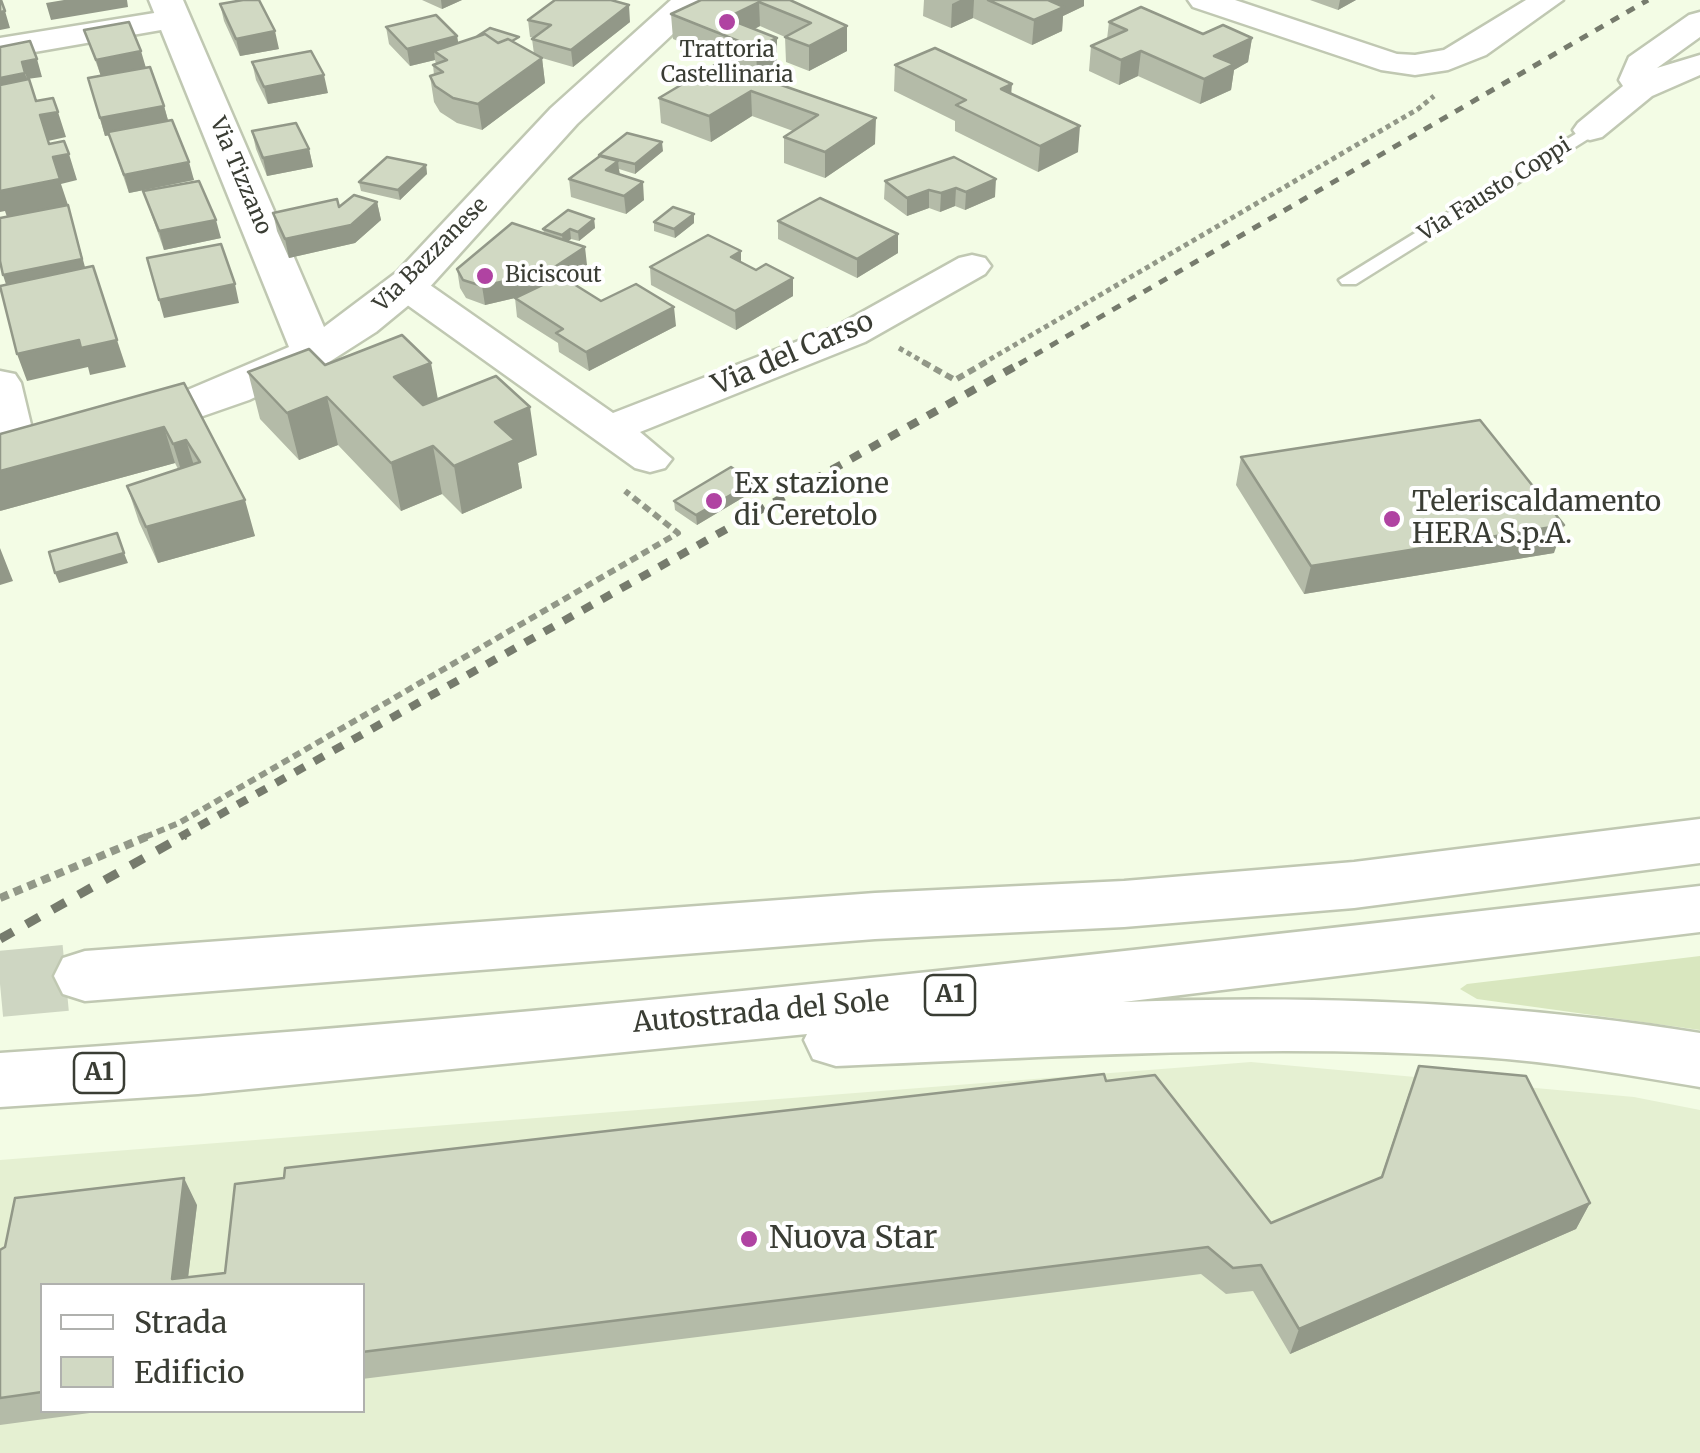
<!DOCTYPE html>
<style>
body{margin:0}
#map{position:relative;width:1700px;height:1453px;overflow:hidden;background:#f3fce5;font-family:Merriweather,serif}
canvas{display:block}
.legend{position:absolute;left:40px;top:1283px;width:325px;height:130px;box-sizing:border-box;background:#fff;border:2px solid #b0b1ae;margin:0;padding:12px 18px;list-style:none;font-size:30px;color:#3a3d34}
.legend li{display:flex;align-items:center;gap:20px;height:50px}
.legend b{width:50px;border:2px solid #b0b1ae}
</style>
<div id="map">
<canvas width="1700" height="1453"></canvas>
<ul class="legend">
<li><b style="height:12px;background:#fff"></b>Strada</li>
<li><b style="height:28px;background:#d1d9c3"></b>Edificio</li>
</ul>
</div>
<script>
const context = document.querySelector('canvas').getContext('2d');
context.lineJoin = 'round';
function fillPath(path, color) { context.fillStyle = color; context.fill(path, 'evenodd'); }
function stroke(path, color, width, dash) { context.strokeStyle = color; context.lineWidth = width; context.lineCap = dash ? 'butt' : 'round'; context.setLineDash(dash || []); context.stroke(path); }
function write(font, color, halo, rows, align = 'center') {
  context.font = font + ' Merriweather,serif'; context.lineWidth = 8; context.setLineDash([]); context.textBaseline = 'middle'; context.strokeStyle = halo; context.fillStyle = color; for (const [text, x, y, turn = 0] of rows) {
    context.save(); context.translate(x, y); context.rotate((+turn || 0) * Math.PI / 180); context.textAlign = isNaN(turn) ? turn : align; if (halo) context.strokeText(text, 0, 0); context.fillText(text, 0, 0); context.restore();
  }
}
const built = new Path2D(`
 M1251,1062L1634,1097L1700,1110V1453H0V1160ZM42,1286H362V1410H42Z`);
const green = new Path2D(`
 M1700,956V1030L1477,999L1460,989L1467,984Z`);
const highwayTunnel = new Path2D(`
 M0,984L85,976`);
const pathFar2 = new Path2D(`
 M899,348L927,364
 M982,364L1418,109L1434,96`);
const pathFar1 = new Path2D(`
 M923,362L955,380L986,362
 M145,837L179,823L678,533L625,491`);
const path = new Path2D(`
 M0,898L151,835`);
const lane = new Path2D(`
 M1590,125L1599,130L1596,134L1356,284H1342L1339,280Z`);
const street = new Path2D(`
 M1188,0H1235L1397,54L1415,55L1444,50L1526,0H1563L1486,55L1448,70L1415,75L1381,70L1193,7Z
 M173,10L184,12L189,19L184,26L0,58V38Z
 M1700,12V37L1657,68L1700,55V75L1652,96L1602,137L1590,140L1578,137L1573,130L1578,123L1623,86L1619,80L1629,57L1689,15Z
 M972,255L985,258L991,266L985,274L865,342L640,432L672,459L665,468L650,472L635,468L392,294L387,286L392,278L406,274L420,278L613,413L837,326L959,258Z
 M0,371L15,374L21,383L38,454L32,463L17,467L0,461Z`);
const secondary = new Path2D(`
 M149,0H183L324,327L397,272L551,108L671,0H709L577,124L427,290L376,332L329,362L249,400L157,432L0,472V444L171,397L289,347Z`);
const highway = new Path2D(`
 M1700,819V863L1354,908L1124,927L875,939L85,1001L63,994L54,976L63,958L85,951L875,893L1124,881L1354,862Z
 M1700,886V932L1123,1002C1318,995 1508,1002 1700,1033V1087C1628,1075 1555,1062 1482,1057C1266,1043 1051,1057 836,1066L813,1059L804,1040L807,1034L198,1094L0,1107V1053C568,1016 1135,951 1700,886Z`);
const railFar2 = new Path2D(`
 M1019,364L1648,0`);
const railFar1 = new Path2D(`
 M180,837L1023,362`);
const rail = new Path2D(`
 M0,939L185,835`);
const wall = new Path2D(`
 M422,0H462L442,9Z
 M701,0H790L847,51L809,71L786,62L785,37L760,26L754,29L777,63L757,73L673,39L671,14Z
 M924,0H1084V6L1063,16L1062,31L1032,45L973,18L951,28L923,16Z
 M1310,0H1356L1338,10Z
 M220,4L279,49L240,56L224,21Z
 M528,20L630,22L573,67L542,58L545,83L482,130L457,123L440,112L434,102L430,76L434,75L433,65L436,64L435,60L410,66L389,44L386,27L457,36L458,43L520,46L534,54L532,39L534,38L530,37Z
 M1109,22L1203,34L1252,38L1248,62L1234,70L1231,90L1200,104L1138,76L1119,85L1089,71L1091,46L1107,39Z
 M84,30L146,68L164,106L168,120L194,180L129,193L109,135L105,136L88,78L101,76Z
 M252,62L328,93L268,104L256,80Z
 M718,63L875,144L825,178L784,163V137L793,131L752,116L711,142L661,123L659,98Z
 M895,65L1078,152L1038,172L955,131V121L894,91Z
 M252,131L309,149L313,167L267,176L256,149Z
 M663,151L635,174L619,169L620,174L644,200L626,214L571,197L569,179L599,156Z
 M954,157L995,197L965,210L955,206L940,212L929,208L907,216L884,199L885,181Z
 M426,165L427,174L400,200L361,191L359,182Z
 M143,191L221,238L164,250Z
 M377,202L381,220L355,243L289,258L277,231L273,213Z
 M694,214V223L675,238L654,231V222Z
 M594,219L595,228L579,241L571,239L568,241L587,265L566,279L601,301L676,326L589,371L559,352L558,343L517,317L515,298L485,305L466,298L460,288L457,269L544,233L543,229Z
 M778,221L898,253L857,278L778,239Z
 M741,262L756,270L793,278V296L736,330L651,285L650,267Z
 M325,365L438,399L537,455L518,463L522,488L462,514L442,494L401,511L338,445L299,460L260,419L248,372Z
 M184,383L255,536L158,563L139,522L127,486L178,469L175,463L0,511Z
 M1241,457L1554,553L1304,594L1236,485Z
 M754,491L697,525L675,510L674,501Z
 M1106,1081L1271,1223L1381,1177L1409,1093L1590,1203L1576,1229L1290,1354L1253,1291L1226,1294L1201,1274L362,1379V1286H42V1410H112L0,1425V1250L197,1205L188,1277L225,1273Z`);
const shadedWall = new Path2D(`
 M64,0H127L128,7L51,20L46,3Z
 M441,0H462L442,9Z
 M960,0H974L973,18L951,28L952,4Z
 M1047,0H1084V6L1063,16L1062,31L1032,45L1034,20Z
 M1340,0H1356L1338,10Z
 M759,2L760,26L734,40L726,18Z
 M629,5L630,22L573,67L571,50Z
 M5,11L10,28L0,30V12Z
 M847,26V51L809,71V46Z
 M275,31L279,49L240,56L236,39Z
 M457,36L460,53L434,51L435,60L410,66L407,49Z
 M777,38V63L757,73L756,48Z
 M1252,38L1248,62L1234,70L1231,90L1200,104L1204,79L1214,56Z
 M141,51L146,68L101,77L96,60Z
 M1141,51L1138,76L1119,85L1121,60Z
 M542,58L545,83L482,130L478,104Z
 M37,59L42,77L27,79L22,62Z
 M25,73L31,91L0,97V78Z
 M324,75L328,93L268,104L264,87Z
 M1012,84L1010,109L1001,89Z
 M751,91L752,116L711,142L709,116Z
 M164,106L169,124L105,136L100,118Z
 M58,112L66,137L48,141L40,115Z
 M876,118L875,144L825,178V152Z
 M1080,126L1078,152L1038,172L1040,146Z
 M662,142L663,151L635,174V164Z
 M309,149L313,167L267,176L263,158Z
 M69,154L77,180L61,184L68,205L7,217L5,211L0,212V191L53,157Z
 M618,161L620,179L606,170Z
 M189,162L194,180L129,193L124,175Z
 M426,165L427,174L400,200L398,190Z
 M996,179L995,197L965,210L966,192Z
 M643,182L644,200L626,214L624,196Z
 M956,188L955,206L940,212L941,193Z
 M929,190V208L907,216V198Z
 M377,202L381,220L355,243L289,258L285,239Z
 M68,205L88,278L9,294L3,275Z
 M694,214V223L675,238L674,229Z
 M594,219L595,228L579,241L578,232Z
 M216,220L221,238L164,250L159,231Z
 M570,229L571,239L563,245L562,235Z
 M898,234V253L857,278V259Z
 M585,247L587,265L549,290L485,305L482,286Z
 M741,251V270L731,257Z
 M793,278V296L736,330L735,311Z
 M235,284L239,303L164,318L159,300Z
 M674,307L676,326L589,371L586,352Z
 M79,340H117L126,367L90,375L88,367L27,381L17,354Z
 M431,363L440,410L403,424L394,377Z
 M327,397L338,445L299,460L287,413Z
 M530,407L537,455L518,463L522,488L462,514L454,466L495,422Z
 M164,427L175,463L0,511V471Z
 M186,440L197,475L184,480L173,444Z
 M433,446L442,494L401,511L391,463Z
 M753,482L754,491L697,525L696,515Z
 M245,500L255,536L158,563L146,527Z
 M1564,525L1554,553L1304,594L1311,566Z
 M0,548L13,581L0,585Z
 M124,553L128,563L59,583L55,573Z
 M184,1178L197,1205L187,1286L172,1279Z
 M1590,1203L1576,1229L1290,1354L1299,1329Z`);
const building = new Path2D(`
 M0,0H1L5,11L0,12Z
 M243,0H259L275,31L236,39L220,4Z
 M555,0H611L629,5L571,50L532,39L551,25L528,20Z
 M701,0H790L847,26L809,46L785,37L811,23L759,2L726,18L777,38L756,48L671,14Z
 M988,0H1048L1064,7L1034,20Z
 M1141,7L1203,34L1223,25L1252,38L1214,56L1234,64L1204,79L1141,51L1121,60L1091,46L1127,30L1109,22Z
 M436,15L457,36L407,49L386,27Z
 M129,22L141,51L96,60L84,30Z
 M490,28L519,37L512,41L508,39L498,43L485,34L476,37Z
 M485,34L498,43L508,39L542,58L478,104L453,98L435,86L430,76L443,72L433,65L447,60L434,51Z
 M30,41L37,59L22,62L25,73L0,78V47Z
 M935,48L1012,84L1001,89L1080,126L1040,146L956,105L966,100L895,65Z
 M311,51L324,75L264,87L252,62Z
 M718,63L876,118L825,152L784,137L818,115L751,91L709,116L659,98Z
 M150,67L164,106L100,118L88,78Z
 M29,79L36,101L53,98L58,112L40,115L49,144L64,141L69,154L53,157L60,179L0,191V85Z
 M172,120L189,162L124,175L108,132Z
 M296,123L309,149L263,158L252,131Z
 M627,133L662,142L635,164L599,155Z
 M600,156L618,161L606,170L643,182L624,196L569,179Z
 M387,157L426,165L398,190L359,182Z
 M954,157L996,179L966,192L956,188L941,193L929,190L907,198L885,181Z
 M199,181L216,220L159,231L143,191Z
 M354,195L377,202L351,225L285,239L273,213L337,199L339,207Z
 M820,198L898,234L857,259L778,221Z
 M68,205L82,259L3,275L0,261V218Z
 M673,207L694,214L674,229L654,222Z
 M568,210L594,219L578,232L570,229L562,235L543,229Z
 M512,223L585,247L547,272L482,286L463,280L457,269Z
 M708,235L741,251L731,257L756,270L766,264L793,278L735,311L650,267Z
 M221,244L235,284L159,300L147,258Z
 M93,266L117,340L81,348L79,340L17,354L0,286Z
 M561,276L601,301L636,284L674,307L586,352L556,333L563,329L515,298Z
 M402,335L431,363L394,377L423,405L496,376L530,407L495,422L515,440L454,466L433,446L391,463L327,397L287,413L248,372L309,349L325,365Z
 M184,383L245,500L146,527L127,486L200,462L186,440L173,444L164,427L0,471V434Z
 M1480,420L1564,525L1311,566L1241,457Z
 M731,467L753,482L696,515L674,501Z
 M117,533L124,553L55,573L49,552Z
 M1419,1066L1526,1076L1590,1203L1299,1329L1261,1265L1233,1268L1208,1247L362,1352V1286H42V1392L0,1398V1250L5,1247L15,1198L184,1178L172,1279L225,1273L235,1184L284,1178L285,1168L1104,1074L1106,1081L1155,1075L1271,1223L1382,1177Z`);
const markers = [
 [727,22,10,"#b043a2"],
 [485,276,10,"#b043a2"],
 [714,501,10,"#b043a2"],
 [1392,519,10,"#b043a2"],
 [749,1239,10,"#b043a2"]
];
const farPoinames = [
 ["Trattoria",727,51],
 ["Castellinaria",727,76],
 ["Biciscout",505,276,"left"]
];
const farStreetnames = [
 ["Via Tizzano",240,176,67],
 ["Via Fausto Coppi",1495,190,-32],
 ["Via Bazzanese",431,255,-45]
];
const shields = [
 [950,995,50],
 [99,1073,50]
];
const shieldNames = [
 ["A1",950,995],
 ["A1",99,1073]
];
const streetNames = [
 ["Via del Carso",793,354,-23],
 ["Autostrada del Sole",761,1013,-5]
];
const poiNames = [
 ["Ex stazione",734,485],
 ["di Ceretolo",734,517],
 ["Teleriscaldamento",1412,503],
 ["HERA S.p.A.",1412,535]
];
const nearPoinames = [
 ["Nuova Star",769,1239]
];
fillPath(built, '#e5f0d2');
fillPath(green, '#d9e7bf');
stroke(highwayTunnel, '#ced6c2', 66, [66, 34]);
stroke(lane, '#c0c8b2', 5);
stroke(street, '#c0c8b2', 5);
stroke(secondary, '#c0c8b2', 5);
stroke(highway, '#c0c8b2', 5);
stroke(pathFar2, '#929888', 5, [5, 4]);
stroke(pathFar1, '#929888', 6, [8, 5]);
stroke(path, '#929888', 8, [9, 6]);
fillPath(lane, '#fff');
fillPath(street, '#fff');
fillPath(secondary, '#fff');
fillPath(highway, '#fff');
stroke(railFar2, '#767b6d', 5, [9, 9]);
stroke(railFar1, '#767b6d', 8, [11, 11]);
stroke(rail, '#767b6d', 9, [15, 15]);
fillPath(wall, '#b4bba8');
fillPath(shadedWall, '#929888');
fillPath(building, '#d1d9c3');
stroke(building, '#929888', 2.5);
for (const [x, y, r, color] of markers) { const dot = new Path2D(); dot.arc(x, y, r, 0, 2 * Math.PI); context.fillStyle = color; context.fill(dot); stroke(dot, '#fff', 4); }
write('22px', '#3a3d34', '#fff', farPoinames);
write('22px', '#3a3d34', '#fff', farStreetnames);
for (const [x, y, w] of shields) { const box = new Path2D(); box.roundRect(x - w / 2, y - 20, w, 40, 8); context.fillStyle = '#fff'; context.fill(box); stroke(box, '#3a3d34', 2.5); }
write('bold 25px', '#3a3d34', null, shieldNames);
write('28px', '#3a3d34', '#fff', streetNames);
write('28px', '#3a3d34', '#fff', poiNames, 'left');
write('32px', '#3a3d34', '#fff', nearPoinames, 'left');
</script>
